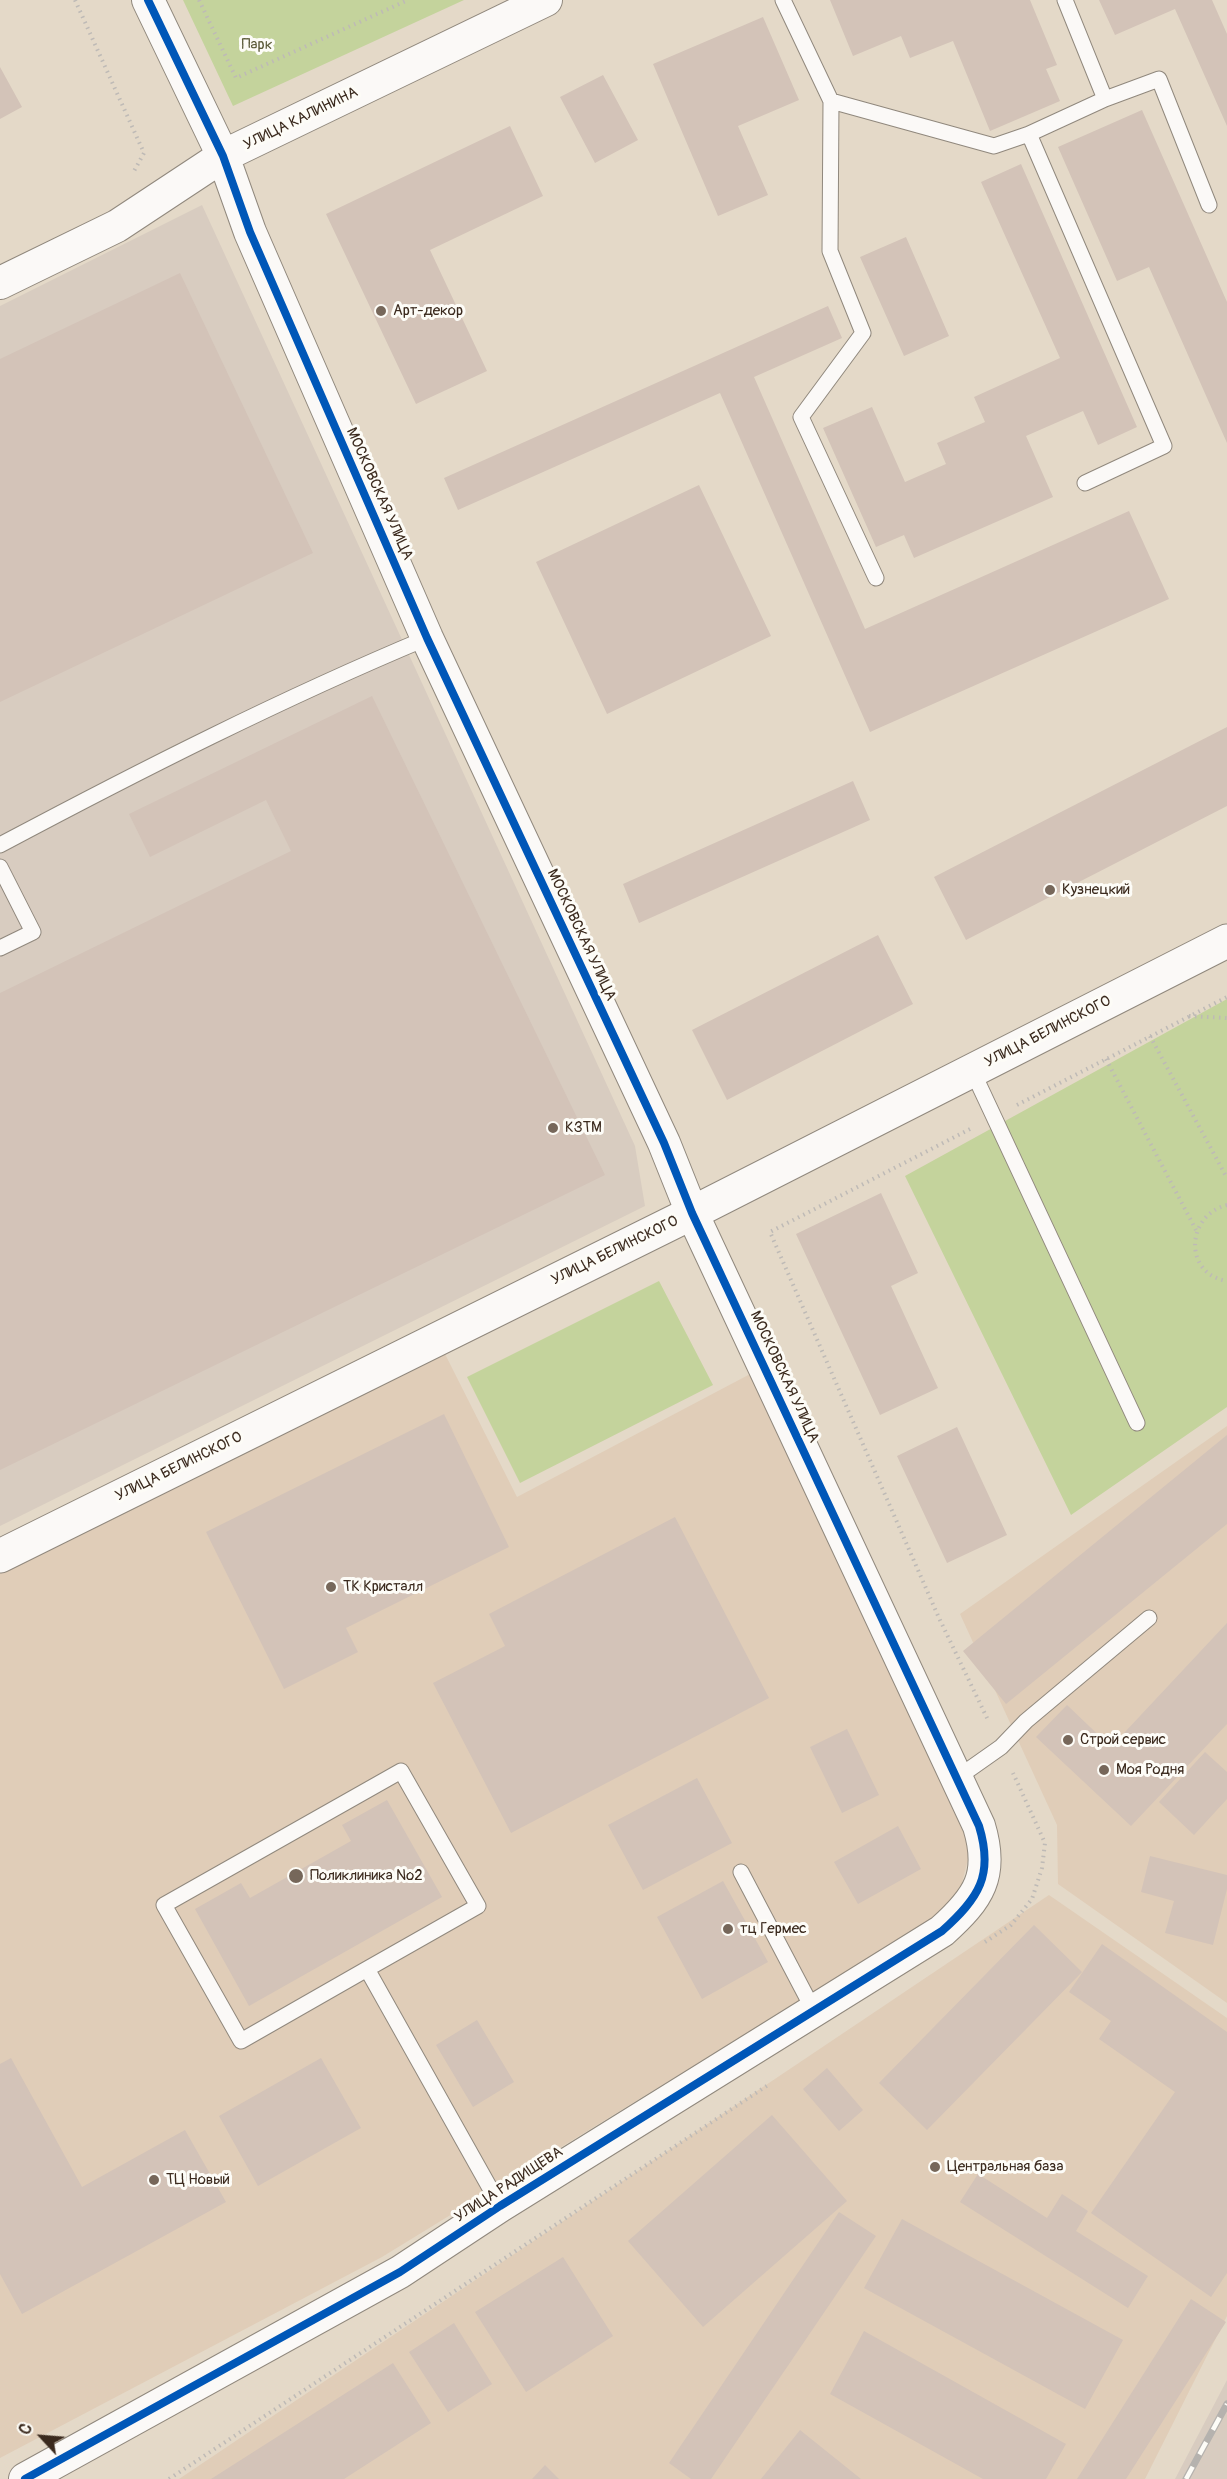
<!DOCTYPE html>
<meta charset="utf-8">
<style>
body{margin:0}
#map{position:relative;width:1227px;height:2479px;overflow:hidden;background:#e4d9c8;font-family:Pangolin,sans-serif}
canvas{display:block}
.north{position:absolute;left:12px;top:2407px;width:60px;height:60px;-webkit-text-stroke:4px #fdfcf7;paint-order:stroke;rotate:296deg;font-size:16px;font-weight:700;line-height:24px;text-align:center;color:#3b2a1e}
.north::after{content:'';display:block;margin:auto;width:21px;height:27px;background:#3b2a1e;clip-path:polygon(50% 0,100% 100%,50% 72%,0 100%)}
</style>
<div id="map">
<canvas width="1227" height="2479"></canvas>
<div class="north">С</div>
</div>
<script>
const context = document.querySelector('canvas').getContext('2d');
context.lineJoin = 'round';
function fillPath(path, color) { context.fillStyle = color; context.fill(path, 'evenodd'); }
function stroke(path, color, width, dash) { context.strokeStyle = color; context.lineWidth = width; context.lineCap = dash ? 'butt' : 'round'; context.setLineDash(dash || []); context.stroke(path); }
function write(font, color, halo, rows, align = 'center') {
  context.font = font + ' Pangolin,sans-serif'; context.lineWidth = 6; context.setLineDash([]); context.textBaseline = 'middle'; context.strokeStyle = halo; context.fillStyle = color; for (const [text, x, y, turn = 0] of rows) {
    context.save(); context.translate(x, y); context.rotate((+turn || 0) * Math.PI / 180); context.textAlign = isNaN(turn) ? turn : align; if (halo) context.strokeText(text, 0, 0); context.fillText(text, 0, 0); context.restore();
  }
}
const built = new Path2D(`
 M445,1354L517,1497L754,1372L969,1836V1855L961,1887L939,1915L382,2257L0,2458V1571Z
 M1227,1426V2003L1058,1884L1057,1825L960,1614Z
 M1049,1895L1227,2018V2316L1145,2479H179Z`);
const industrial = new Path2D(`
 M202,205L635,1146L645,1206L0,1526V306Z
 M1227,2380V2479H1175Z`);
const green = new Path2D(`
 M183,0H464L233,106Z
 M1227,999V1407L1071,1515L905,1176Z
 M659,1281L713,1385L520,1483L467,1377Z`);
const building = new Path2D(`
 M830,0H1030L1057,65L1046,69L1060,101L990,131L953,41L910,58L901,36L853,56Z
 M1099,0H1212L1227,34V126L1175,9L1115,35Z
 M763,17L799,100L738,126L768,195L718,216L653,64Z
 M0,67L22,107L0,119Z
 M603,75L638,140L595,163L560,97Z
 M1142,110L1227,302V443L1149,267L1117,281L1058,147Z
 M510,126L543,196L430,250L487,371L416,404L326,214Z
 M1021,164L1137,427L1098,445L1083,411L1026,436L1053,497L914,558L904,535L876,547L823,428L872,407L905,482L946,464L937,443L985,422L974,397L1060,358L981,182Z
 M906,237L949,336L904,356L860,257Z
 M180,273L313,553L0,702V359Z
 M828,306L842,338L754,377L865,629L1129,511L1169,599L870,732L720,393L458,510L444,478Z
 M699,485L771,636L607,714L536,562Z
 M372,696L605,1175L0,1470V993L291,851L266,800L150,857L129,814Z
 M1227,727V806L966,940L934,877Z
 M853,781L870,820L639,923L623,884Z
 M878,935L913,1004L727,1100L692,1030Z
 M881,1193L918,1273L891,1286L938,1388L880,1415L796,1234Z
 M444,1414L509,1547L346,1628L358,1652L284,1689L206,1532Z
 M957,1427L1007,1535L947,1563L897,1456Z
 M1227,1435V1524L1006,1704L963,1651Z
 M675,1517L769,1698L511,1833L433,1683L505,1646L489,1614Z
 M1227,1623V1724L1131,1826L1036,1737L1067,1705L1111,1747Z
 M847,1729L879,1795L842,1813L810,1747Z
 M1205,1752L1227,1772V1799L1194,1835L1159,1802Z
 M697,1778L732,1843L643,1890L608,1825Z
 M387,1800L442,1897L249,2006L195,1909L241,1883L250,1898L351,1841L342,1825Z
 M898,1826L921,1869L858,1904L834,1862Z
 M1150,1856L1227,1875V1889L1213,1945L1165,1933L1174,1901L1141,1892Z
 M723,1881L768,1962L702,1999L657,1917Z
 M1034,1925L1082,1972L927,2130L879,2083Z
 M1102,1944L1227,2032V2273L1211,2297L1091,2213L1175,2092L1099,2039L1111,2021L1069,1992Z
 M477,2020L514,2082L473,2107L436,2045Z
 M11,2058L82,2187L185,2130L226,2202L22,2314L0,2274V2064Z
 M321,2058L361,2128L258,2186L219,2116Z
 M827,2068L863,2110L839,2131L803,2089Z
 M772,2115L847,2201L703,2327L628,2241Z
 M978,2174L1047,2218L1062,2194L1088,2211L1076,2231L1148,2276L1128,2308L960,2202Z
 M839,2212L876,2236L711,2479H691L669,2463Z
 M902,2219L1123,2340L1085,2409L864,2288Z
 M563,2257L613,2336L526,2392L475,2312Z
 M1191,2299L1226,2322L1126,2479H1077Z
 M454,2323L492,2384L448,2412L409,2352Z
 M864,2331L1066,2444L1046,2479H983L830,2394Z
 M393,2363L431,2423L344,2479H211Z
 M800,2430L861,2479H761Z
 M545,2465L559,2479H532Z`);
const path = new Path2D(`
 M75,0L144,153L134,171
 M199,0L236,78L408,0
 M1189,1016L1227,1018
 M1150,1036L1227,1178
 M1106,1059L1196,1230
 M1017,1105L1227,997
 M970,1129L770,1232L939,1618L988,1720
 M1227,1205C1186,1215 1183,1274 1227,1281
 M985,1942L1011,1925L1032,1899L1042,1868L1045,1843L1013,1773
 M169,2479L768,2085`);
const service = new Path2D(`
 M783,0L831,101L994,146L1029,134
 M1065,0L1105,99L1159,79L1209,205
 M831,101L830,251L863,333L801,417L876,578
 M1085,483L1164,446L1029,134L1105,99
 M0,845C139,771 281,699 427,638
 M0,867L33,932L0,948
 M972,1070L1137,1423
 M957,1778L1001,1747L1026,1721L1149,1618
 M741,1872L814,2011
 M367,1969L478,1906L401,1771L164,1905L241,2041L367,1969L500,2206`);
const minor = new Path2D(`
 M0,283L117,226L223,156L546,0
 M25,2479L400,2272L500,2206L942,1931C979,1898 994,1875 979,1826L692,1213L664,1143L427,638L250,232L223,156L148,0`);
const tertiary = new Path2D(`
 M0,1556L692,1213L1227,941`);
const rail = new Path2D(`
 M1186,2479L1227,2404`);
const cycleway = new Path2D(`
 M25,2479L400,2272L500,2206L942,1931C979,1898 994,1875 979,1826L692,1213L664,1143L427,638L250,232L223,156L148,0`);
const markers = [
 [381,311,6,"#76675a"],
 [1050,890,6,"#76675a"],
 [553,1128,6,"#76675a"],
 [331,1587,6,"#76675a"],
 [1068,1740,6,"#76675a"],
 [1104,1770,6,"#76675a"],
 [296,1876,8,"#76675a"],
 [728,1929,6,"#76675a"],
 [935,2167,6,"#76675a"],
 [154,2180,6,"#76675a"]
];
const parkNames = [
 ["Парк",257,45]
];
const streetNames = [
 ["УЛИЦА КАЛИНИНА",301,119,-26],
 ["МОСКОВСКАЯ УЛИЦА",379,494,66],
 ["МОСКОВСКАЯ УЛИЦА",581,935,65],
 ["УЛИЦА БЕЛИНСКОГО",1048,1032,-27],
 ["УЛИЦА БЕЛИНСКОГО",615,1251,-26],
 ["МОСКОВСКАЯ УЛИЦА",784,1377,65],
 ["УЛИЦА БЕЛИНСКОГО",179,1467,-26],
 ["УЛИЦА РАДИЩЕВА",509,2185,-33]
];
const poiNames = [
 ["Арт-декор",393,311],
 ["Кузнецкий",1062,890],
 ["КЗТМ",565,1128],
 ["ТК Кристалл",343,1587],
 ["Строй сервис",1080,1740],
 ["Моя Родня",1116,1770],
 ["Поликлиника №2",310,1876],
 ["тц Гермес",740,1929],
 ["Центральная база",947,2167],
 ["ТЦ Новый",166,2180]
];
fillPath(built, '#e0cdb8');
fillPath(industrial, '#d8ccc0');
fillPath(green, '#c4d39c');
fillPath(building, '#d3c3b8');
stroke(service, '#90887d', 17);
stroke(minor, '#90887d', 34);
stroke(tertiary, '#90887d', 35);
stroke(path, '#bebab6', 4, [1.5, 4.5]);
stroke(service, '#fbf9f7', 15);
stroke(minor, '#fbf9f7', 32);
stroke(tertiary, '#fbf9f7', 33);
stroke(rail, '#b5b2ae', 7);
stroke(rail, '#fdfcf7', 4.5, [14]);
stroke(cycleway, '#0057b8', 8);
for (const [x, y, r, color] of markers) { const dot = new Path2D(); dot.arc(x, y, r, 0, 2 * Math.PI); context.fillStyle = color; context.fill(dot); stroke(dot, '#fdfcf7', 2); }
write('15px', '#5c5b39', '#fdfcf7', parkNames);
write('15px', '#3b2a1e', '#fdfcf7', streetNames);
write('15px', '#3b2a1e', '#fdfcf7', poiNames, 'left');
</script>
